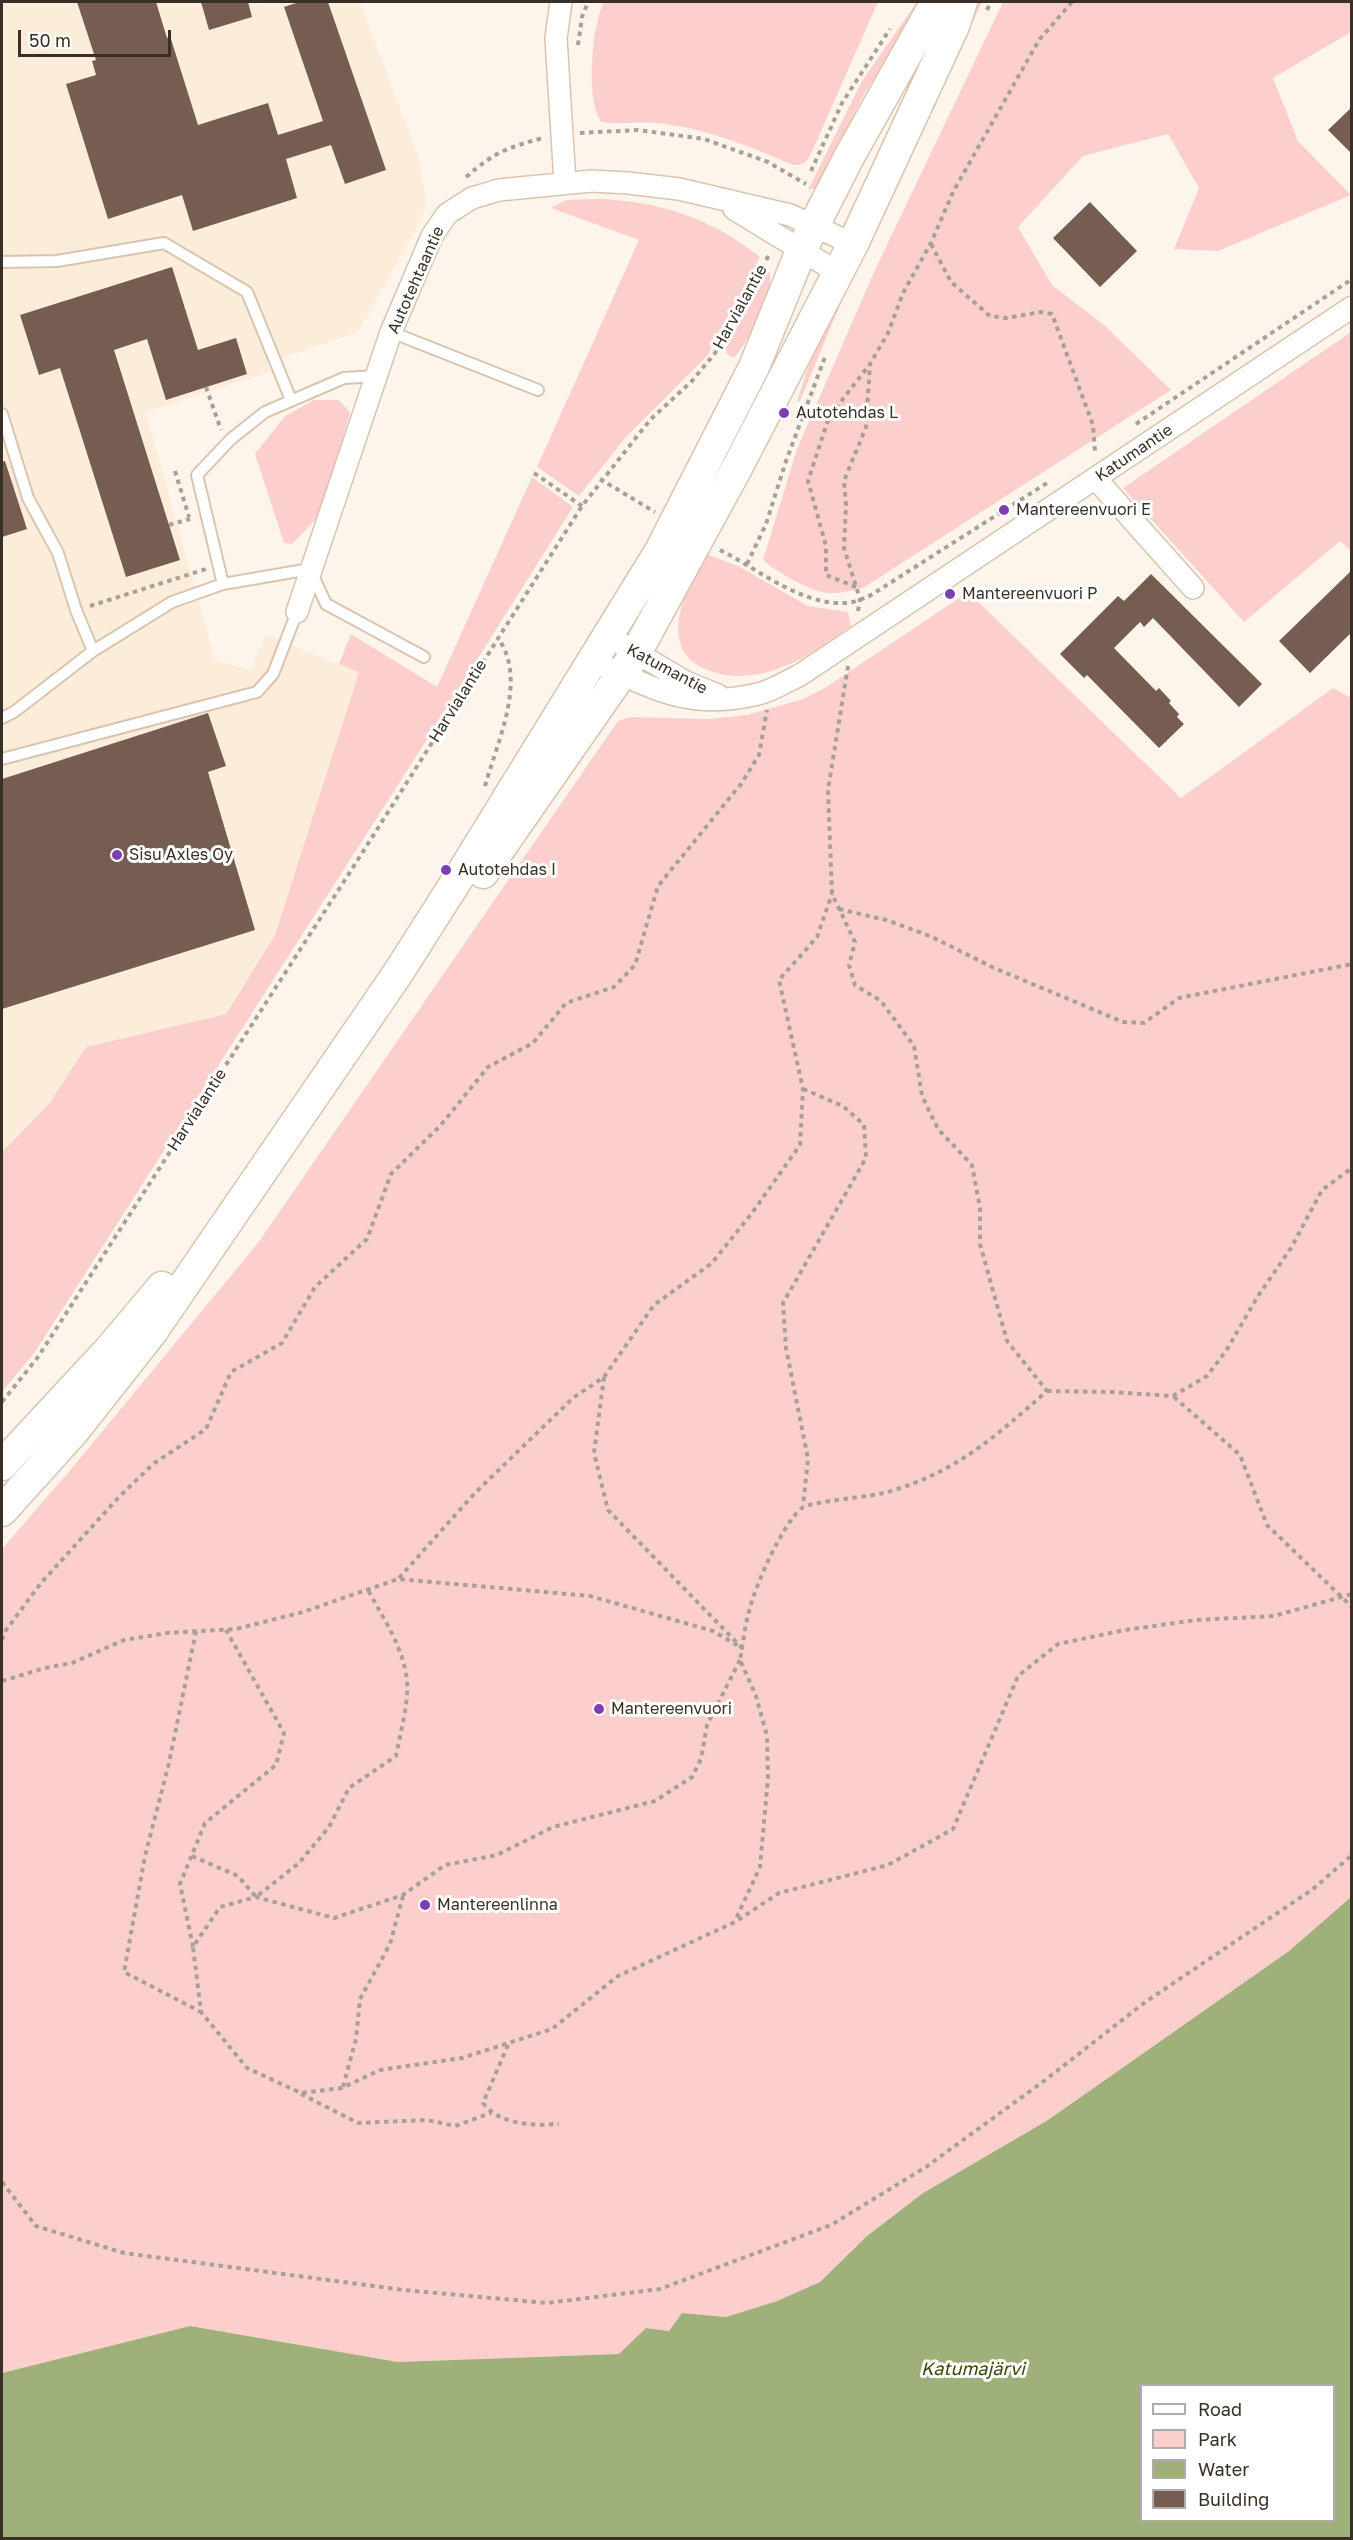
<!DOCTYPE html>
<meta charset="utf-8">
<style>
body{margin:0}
#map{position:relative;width:1353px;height:2540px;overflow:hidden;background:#fdf5ec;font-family:"Golos Text",sans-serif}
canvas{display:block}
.frame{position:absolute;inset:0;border:3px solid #383027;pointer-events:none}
.legend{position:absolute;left:1140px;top:2384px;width:195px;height:138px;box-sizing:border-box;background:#fff;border:2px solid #afaca9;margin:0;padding:8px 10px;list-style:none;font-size:18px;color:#383027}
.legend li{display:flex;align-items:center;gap:12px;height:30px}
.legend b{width:30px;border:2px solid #afaca9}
.scale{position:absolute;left:18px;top:30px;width:153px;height:27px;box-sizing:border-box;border:3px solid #383027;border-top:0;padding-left:8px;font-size:18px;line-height:21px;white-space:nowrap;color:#383027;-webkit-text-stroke:4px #fff;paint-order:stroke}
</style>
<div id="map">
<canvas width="1353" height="2540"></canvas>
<div class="frame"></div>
<ul class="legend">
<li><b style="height:8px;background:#fff"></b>Road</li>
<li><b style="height:16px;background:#fccfcd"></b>Park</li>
<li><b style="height:16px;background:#9fb07a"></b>Water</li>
<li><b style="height:16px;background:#765d51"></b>Building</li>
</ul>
<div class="scale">50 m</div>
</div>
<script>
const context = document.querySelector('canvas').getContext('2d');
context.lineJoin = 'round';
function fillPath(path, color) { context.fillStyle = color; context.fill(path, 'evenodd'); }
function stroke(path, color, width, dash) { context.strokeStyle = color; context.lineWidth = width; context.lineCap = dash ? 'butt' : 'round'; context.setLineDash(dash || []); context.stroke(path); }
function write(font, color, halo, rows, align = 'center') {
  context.font = font + ' "Golos Text",sans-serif'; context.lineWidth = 6; context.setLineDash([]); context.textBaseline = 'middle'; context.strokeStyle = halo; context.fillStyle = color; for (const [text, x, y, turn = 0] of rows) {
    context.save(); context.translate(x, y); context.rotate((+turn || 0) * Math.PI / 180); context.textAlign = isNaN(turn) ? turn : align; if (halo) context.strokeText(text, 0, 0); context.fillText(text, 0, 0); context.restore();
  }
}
const built = new Path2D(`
 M2,2H257L259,5L270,2H360L418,156L426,198L422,219L358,332L268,363L270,372L146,412L215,660L251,670L265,635L359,672L275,935L225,1014L86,1047L49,1104L2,1152Z`);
const green = new Path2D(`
 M604,2H878L810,156C805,164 802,165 793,165C749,146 705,128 657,123C639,121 620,125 602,122C585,103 592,24 604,2Z
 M917,2H924L864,94L822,178L815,188L808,190L862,81Z
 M971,2H982L843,298L800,401H797L818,337Z
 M1003,2H1351V32L1273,78L1298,141L1351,195L1218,251L1174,249L1199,188L1168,134L1083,156L1018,227L1052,285L1104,325L1171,390L863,588C851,591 838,594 826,593C808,590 776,572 763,560L797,449L874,272Z
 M598,199C659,201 711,218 760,257L707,356L626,437L579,496L537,467L639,240L551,208L566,200Z
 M766,271L770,273C772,304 752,334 734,358L727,354L726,348Z
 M1351,332V551L1340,541L1244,622L1123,488Z
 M314,400H339L350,413L320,515L292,544L284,543L255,454L285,416Z
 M532,477L573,507L419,752L35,1352L2,1392V1152L49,1104L86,1047L226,1014L275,935L359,672L339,664L351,634L437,687Z
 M704,553L738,566L808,606L848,612L851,626C828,642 806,659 780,668C759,676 734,679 713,672C653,653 685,592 704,553Z
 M968,592L1181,798L1333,688L1351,698V1897L1289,1951L1048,2120L923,2193L867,2236L820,2282L777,2301L726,2317L682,2313L669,2331L646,2328L620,2354L398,2362L190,2326L2,2373V1549L72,1468L258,1243L618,721L631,717L708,719L747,715L803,699L828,686Z`);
const water = new Path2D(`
 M1351,1897V2538H2V2373L190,2326L398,2362L619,2354L646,2328L669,2331L682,2313L726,2317L777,2301L820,2282L867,2236L923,2193L1048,2120L1289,1951ZM1142,2386H1334V2520H1142Z`);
const building = new Path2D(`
 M77,2H156L167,38L170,36L198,125L268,103L278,135L323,121L284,7L299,2H328L386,170L345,184L331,145L286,159L297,198L193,231L182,195L108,219L66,84L96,75L92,61L96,60Z
 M201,2H248L252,17L209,30Z
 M1352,107V154L1328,130Z
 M1090,202L1137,251L1100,287L1053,238Z
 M172,267L198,350L236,338L247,374L166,400L147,339L114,350L180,560L126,577L60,368L39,375L20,315Z
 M5,461L27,529L2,537V462Z
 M1352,570V632L1310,673L1279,641Z
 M1151,574L1262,684L1239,707L1153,618L1144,627L1140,622L1114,648L1156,691L1159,688L1171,701L1169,703L1179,714L1177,717L1184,724L1159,748L1087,675L1084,678L1060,654L1118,596L1124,601Z
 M208,713L226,766L208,772L255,930L2,1009V779Z`);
const path = new Path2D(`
 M987,10L991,2
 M578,45L582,17L588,2
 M580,133L638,130L704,139L768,162L806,184
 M811,171L842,103L890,29
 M466,177C495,152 506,148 543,138
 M931,244L951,282L990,316L1006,318L1041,312L1052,314L1093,425L1095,452
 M206,387L221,430
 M1136,424L1352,279
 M175,471L189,517
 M534,473L582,506
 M600,479L655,512
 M169,525L190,519
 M720,550C758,569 800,605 845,603C853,603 861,599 868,597L1047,483
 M747,564L766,524L786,461L825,357
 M856,587L826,575V546L808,481L829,417L870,364
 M90,606L206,569
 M858,611L860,599L844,548L846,505L844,481L866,427L870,364L888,333L903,293L931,243L953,192L1039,40L1072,2
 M485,786C497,742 528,680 498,638
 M839,909L886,920L930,936L992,967L1123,1022L1144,1023L1179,998L1352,964
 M803,1089L843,1106L864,1125L866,1158L783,1303L786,1348L808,1459L803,1506
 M604,1377L594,1453L608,1510L742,1648L740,1660L756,1696L767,1736L768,1778L760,1867L735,1921
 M1047,1391L1111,1392L1173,1396L1207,1376L1226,1351L1258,1296L1291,1248L1322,1190L1352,1168
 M1174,1397L1240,1455L1267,1525L1352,1607
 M2,1402L38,1357L352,869L582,506L650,420L692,381L715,353L770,253
 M399,1578L474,1494L573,1398L604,1377L654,1305L712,1263L752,1213L800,1145L803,1089L779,980L817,937L832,894
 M196,1631L169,1763L145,1856L124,1972L201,2012
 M2,1640L6,1630L41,1583L118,1498L153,1464L206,1429L231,1372L282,1343L315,1287L367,1239L391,1174L440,1126L488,1067L533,1043L566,1003L614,987L635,965L658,886L741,784L759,755L767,710
 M740,1660L707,1725L701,1759L692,1777L655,1801L553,1827L497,1855L445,1865L403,1895L334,1918L256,1897L220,1907L193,1947L201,2012L247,2068L301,2093L342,2088L380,2070L462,2058L552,2029L618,1976L735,1922L779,1893L888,1865L953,1829L1018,1676L1058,1644L1125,1630L1197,1620L1274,1616L1352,1594
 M2,1681L45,1668L72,1663L124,1640L167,1633L236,1629L303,1612L398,1579L590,1596L713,1631L742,1648C744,1635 746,1621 750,1608C756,1584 783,1523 802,1508C811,1501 875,1497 891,1491C958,1471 996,1436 1047,1391L1007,1341L980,1244V1208L972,1165L938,1129L922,1096L914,1046L881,1001L855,985L849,965L855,942L832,894L828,790L848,666
 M192,1856L238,1876L256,1897L299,1863L329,1827L349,1788L396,1756C400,1733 411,1697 406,1674C401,1644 382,1616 368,1590
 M193,1947L180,1884L205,1823L276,1765L284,1733L226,1630
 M508,2045L483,2103C500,2125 533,2126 559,2124
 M343,2087L356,2039L360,1999L390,1944L403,1896
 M301,2094L358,2123L427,2120L455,2126L491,2113
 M2,2182L36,2226L124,2253L404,2290L547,2303L660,2289L831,2225L926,2167L1044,2081L1144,2003L1313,1889L1352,1855`);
const lane = new Path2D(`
 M2,262L57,261L164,243L247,292L291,400
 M391,332L538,390
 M377,376L344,378L265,412L231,439L197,475L223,584L310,569L326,604L424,657
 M2,414L28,498L58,553L76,610L93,651
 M2,718L14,712L93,651L172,602L223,584
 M2,759L257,692L273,674L297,612`);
const street = new Path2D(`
 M561,2L556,38L565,183
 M734,209L837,272
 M1096,479L1193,588
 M297,612L391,332L432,236L447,214L472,198L499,190L591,181L628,183L679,189L790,215L853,244
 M608,636L686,682L718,695
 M591,660C653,688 687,711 758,694C772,691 787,681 800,675L1352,307`);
const secondary = new Path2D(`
 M483,873L636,653L738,466L853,244L954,26L962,2
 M2,1465L109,1350L162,1287
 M2,1511L74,1431L152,1332L398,973L466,866L660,551L754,367L801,251L849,157L936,2`);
const markers = [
 [784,413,6,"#7b3eb3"],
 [1004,510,6,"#7b3eb3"],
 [950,594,6,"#7b3eb3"],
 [117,855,6,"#7b3eb3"],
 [446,870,6,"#7b3eb3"],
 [599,1709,6,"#7b3eb3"],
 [425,1905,6,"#7b3eb3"]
];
const streetNames = [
 ["Autotehtaantie",416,280,-66],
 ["Harvialantie",740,307,-61],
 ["Katumantie",1134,453,-34],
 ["Katumantie",667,669,28],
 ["Harvialantie",458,701,-58],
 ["Harvialantie",197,1110,-57]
];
const poiNames = [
 ["Autotehdas L",796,413],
 ["Mantereenvuori E",1016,510],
 ["Mantereenvuori P",962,594],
 ["Sisu Axles Oy",129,855],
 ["Autotehdas I",458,870],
 ["Mantereenvuori",611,1709],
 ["Mantereenlinna",437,1905]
];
const waterNames = [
 ["Katumajärvi",973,2369]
];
fillPath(built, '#fceddb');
fillPath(green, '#fccfcd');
fillPath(water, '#9fb07a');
fillPath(building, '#765d51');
stroke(lane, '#d9c5af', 14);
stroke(street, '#d9c5af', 24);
stroke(secondary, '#d9c5af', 33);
stroke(path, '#a8a097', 4, [4.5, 4.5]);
stroke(lane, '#fff', 10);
stroke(street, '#fff', 21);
stroke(secondary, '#fff', 30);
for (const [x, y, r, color] of markers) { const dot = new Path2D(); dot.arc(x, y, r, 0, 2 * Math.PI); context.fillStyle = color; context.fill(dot); stroke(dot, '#fff', 2); }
write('16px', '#383027', '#fff', streetNames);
write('16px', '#383027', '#fff', poiNames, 'left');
write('italic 18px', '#394709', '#fff', waterNames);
</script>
